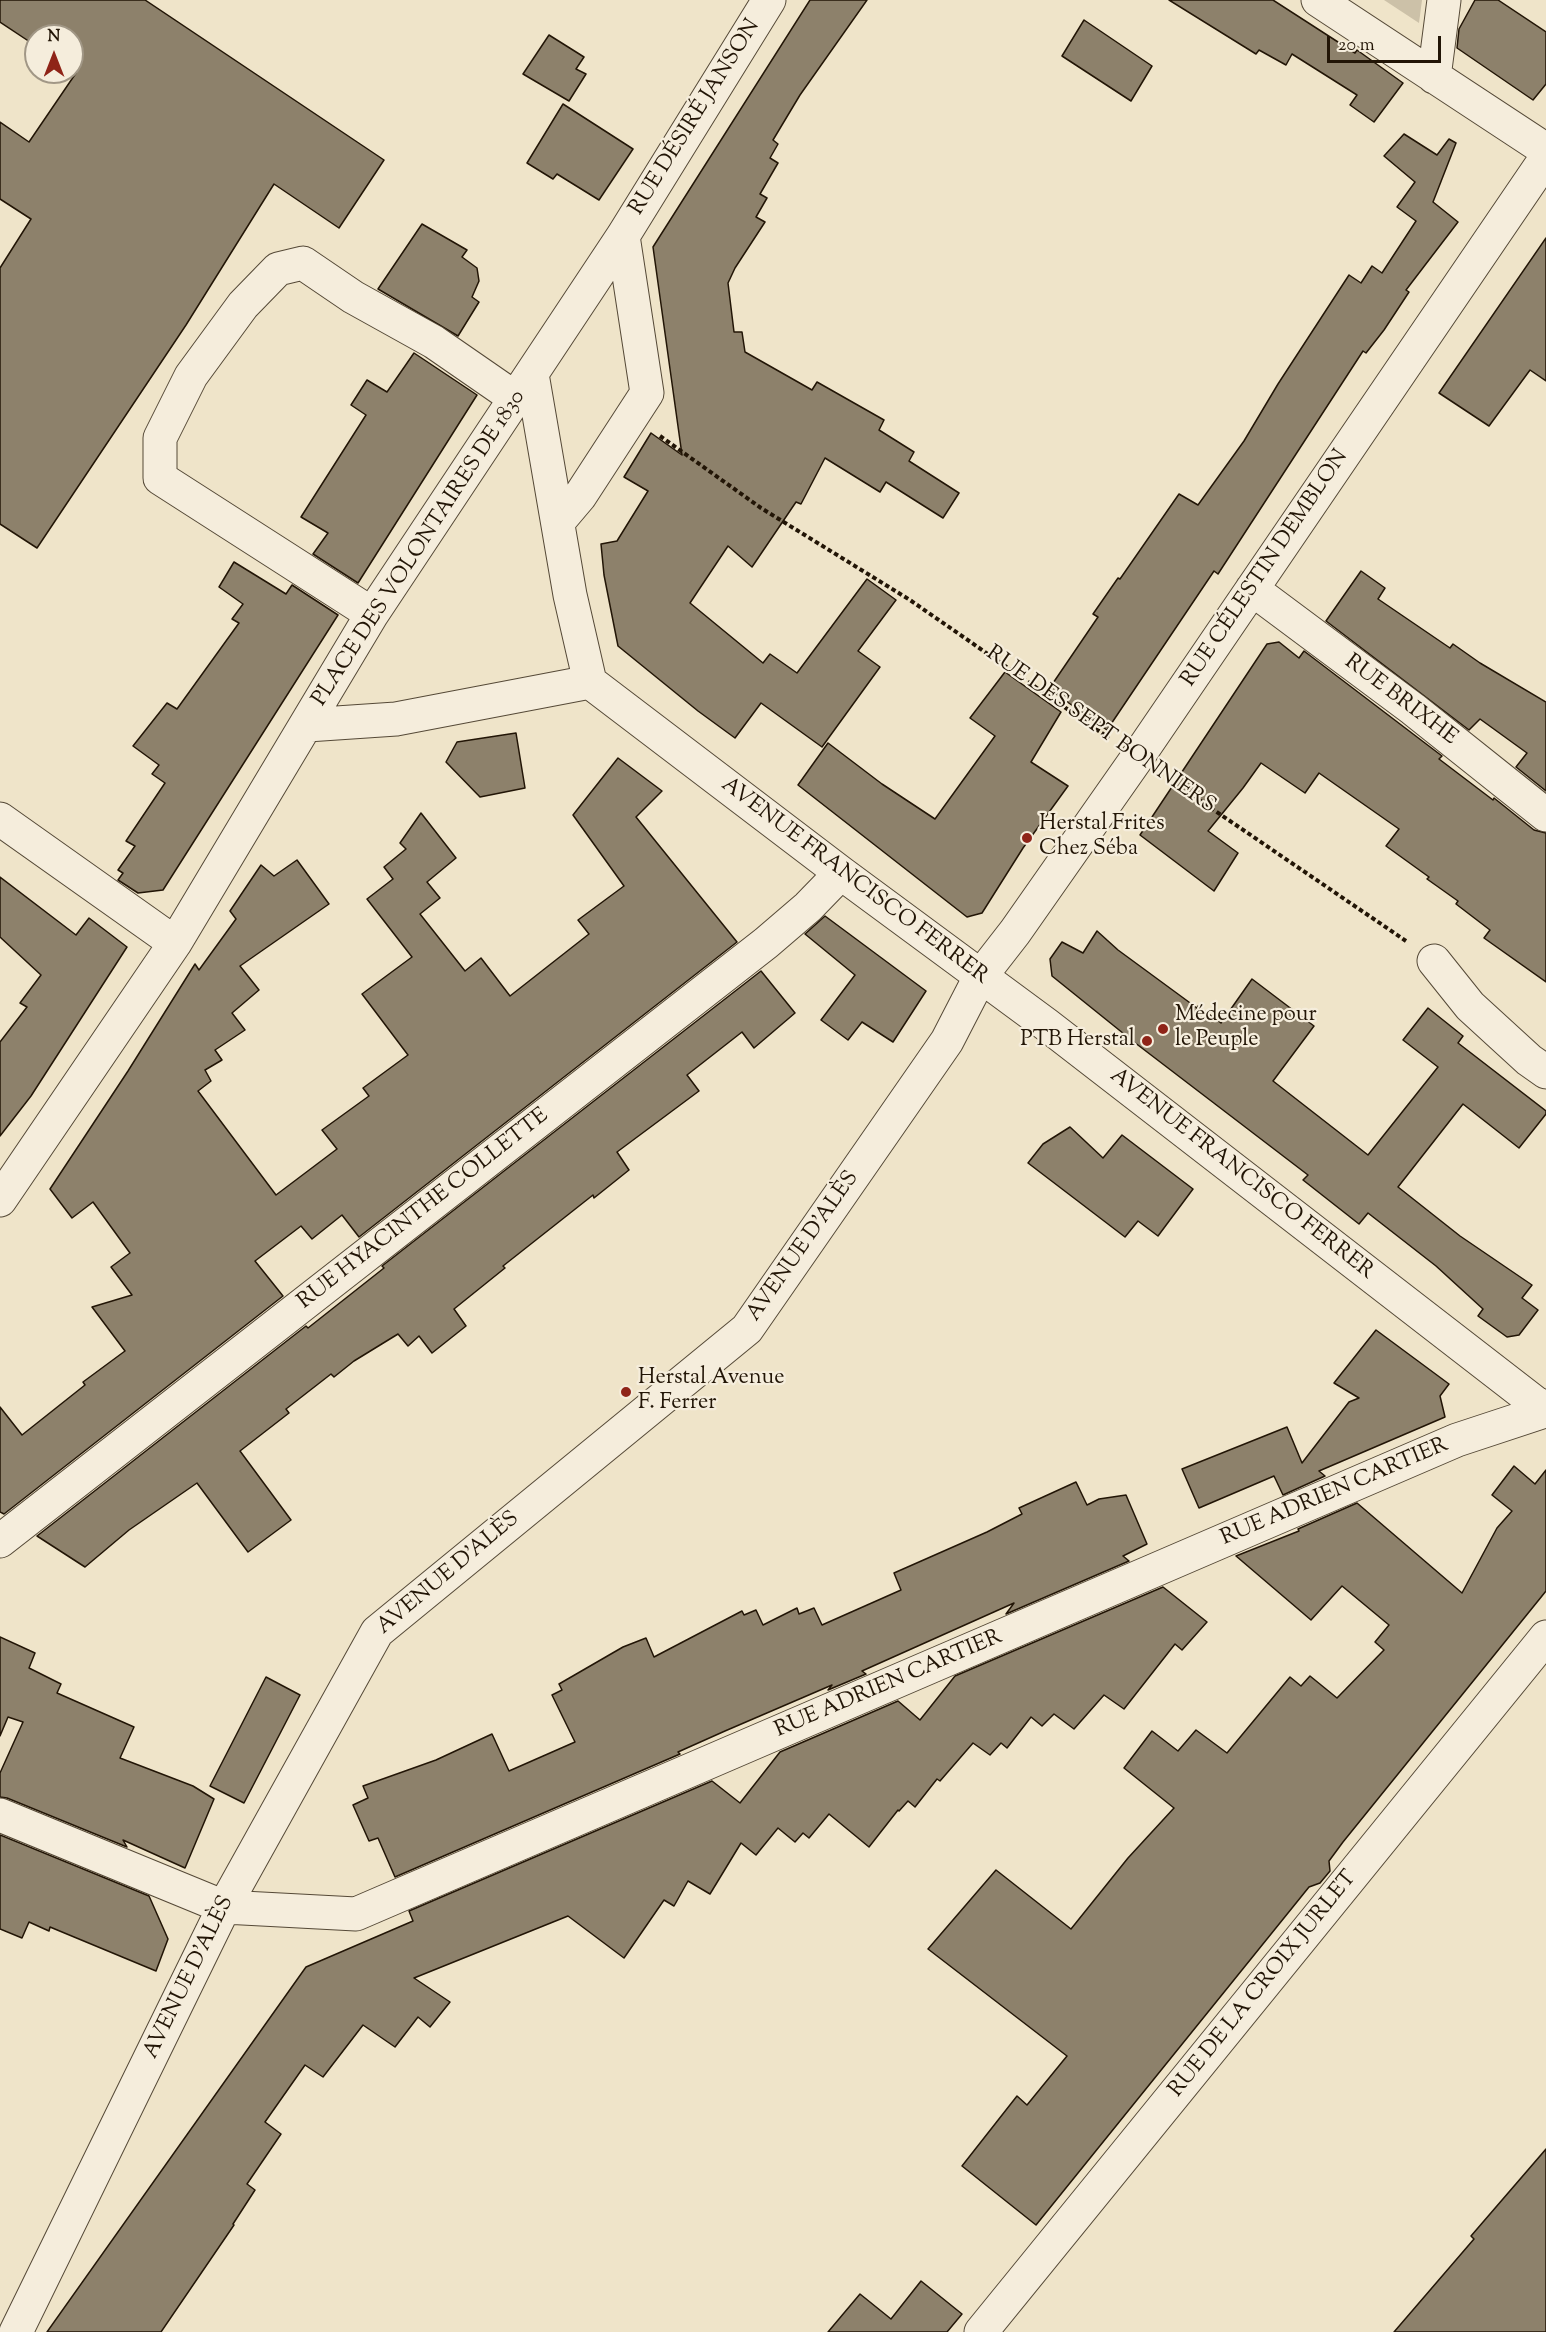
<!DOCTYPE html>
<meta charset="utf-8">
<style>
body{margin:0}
#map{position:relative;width:1546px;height:2332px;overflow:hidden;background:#efe4c9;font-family:"Sorts Mill Goudy",serif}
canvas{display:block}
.north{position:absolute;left:24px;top:24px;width:60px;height:60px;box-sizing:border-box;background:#f5eddc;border:2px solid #a19786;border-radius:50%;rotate:0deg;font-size:16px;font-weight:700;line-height:24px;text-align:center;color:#221506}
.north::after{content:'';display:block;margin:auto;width:21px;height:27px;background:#8f2418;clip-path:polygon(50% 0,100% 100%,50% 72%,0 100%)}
.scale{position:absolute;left:1327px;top:36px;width:114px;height:27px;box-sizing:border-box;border:3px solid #221506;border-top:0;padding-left:8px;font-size:18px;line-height:21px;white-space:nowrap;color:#221506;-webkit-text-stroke:4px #f5eddc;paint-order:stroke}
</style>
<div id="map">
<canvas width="1546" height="2332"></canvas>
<div class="north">N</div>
<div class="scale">20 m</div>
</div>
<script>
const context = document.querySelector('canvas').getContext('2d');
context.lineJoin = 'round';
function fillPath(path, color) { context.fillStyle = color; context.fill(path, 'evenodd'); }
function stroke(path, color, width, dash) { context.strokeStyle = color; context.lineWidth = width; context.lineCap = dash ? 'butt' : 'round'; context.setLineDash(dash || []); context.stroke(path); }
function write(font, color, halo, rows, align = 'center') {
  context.font = font + ' "Sorts Mill Goudy",serif'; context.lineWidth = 4.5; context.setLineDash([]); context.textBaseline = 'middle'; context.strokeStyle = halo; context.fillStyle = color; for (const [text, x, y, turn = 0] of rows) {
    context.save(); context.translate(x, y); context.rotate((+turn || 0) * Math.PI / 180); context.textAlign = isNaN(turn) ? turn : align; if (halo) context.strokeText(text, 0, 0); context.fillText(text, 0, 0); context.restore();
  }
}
const green = new Path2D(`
 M1384,0H1422L1419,23Z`);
const building = new Path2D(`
 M0,0H145L384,160L339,228L274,184L186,325L37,548L0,524V268L31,219L0,199V122L29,142L76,73L72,70V36H36V46L0,22Z
 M810,0H867L800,95L773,140L778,144L770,158L778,163L760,194L767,198L756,217L765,222L735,268L728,283L734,332H742L745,352L812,390L817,382L884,420L879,430L914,452L909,461L959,493L943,518L886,482L880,492L825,458L801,504L796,502L752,567L728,546L690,603L763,663L770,654L797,673L867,579L896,600L858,651L880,667L822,747L761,703L735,738L698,711L618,646L604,575L601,544L617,541L648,491L624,477L651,433L682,455L653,247Z
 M1169,0H1273L1355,53L1357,50L1403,83L1374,122L1350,105L1357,95L1292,54L1286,65L1259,50L1256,54Z
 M1475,0H1498L1546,32V84L1533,100L1457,48L1459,29Z
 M1084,20L1152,66L1131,101L1062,56Z
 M549,35L584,57L576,69L586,74L569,101L523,74Z
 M563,104L633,149L599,200L557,174L553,179L527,163Z
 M1404,134L1437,155L1449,139L1456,143L1433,202L1458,222L1406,290L1409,292L1384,330L1366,353L1363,351L1218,574L1214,571L1107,730L1049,689L1098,617L1093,614L1118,578L1120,579L1179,494L1198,505L1244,441L1278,384L1349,275L1361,283L1372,266L1382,273L1416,221L1397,207L1415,182L1384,156Z
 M422,224L467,250L462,257L477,268L479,281L472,297L479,302L458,336L378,289Z
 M1546,238V381L1530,370L1489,426L1439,393Z
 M414,353L477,395L358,583L313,554L328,533L301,517L366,415L351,405L367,380L387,392Z
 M234,562L286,594L292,585L338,615L163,890L138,893L118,880L123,873L118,870L135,846L126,841L165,783L152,774L159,765L133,746L167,703L177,709L239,623L232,619L243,604L219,587Z
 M1361,571L1385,588L1378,599L1450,648L1453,644L1480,663L1546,702V791L1516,767L1527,753L1480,719L1469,730L1326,621Z
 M1279,642L1299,658L1304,651L1442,756L1439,759L1493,800L1494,798L1534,830L1546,833V982L1484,938L1490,930L1456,904L1458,901L1427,879L1429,877L1386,846L1399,829L1319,773L1305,793L1261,763L1243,788L1208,831L1238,853L1214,891L1140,835L1267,644Z
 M1005,672L1061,712L1031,762L1068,786L1023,848L982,913L967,917L798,785L828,743L882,784L935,819L995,736L970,718Z
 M516,733L525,788L480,797L446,762L457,742Z
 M618,758L662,791L636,817L737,942L359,1237L342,1215L312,1239L301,1226L255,1261L283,1296L4,1514L0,1512V1407L22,1435L85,1385L83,1382L125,1351L92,1307L132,1295L111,1267L130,1253L93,1202L72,1218L50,1189L128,1071L195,964L199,970L236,919L230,911L261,865L274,876L297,860L329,904L240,966L259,990L232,1013L245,1030L215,1050L222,1060L205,1070L211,1081L198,1091L276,1195L337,1149L322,1130L369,1096L363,1088L408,1055L362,994L412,957L367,899L393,879L384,867L406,849L400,843L421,813L456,858L427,882L440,898L420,914L465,971L481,958L510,996L589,934L578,920L624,886L573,815Z
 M0,877L76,935L89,918L127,947L31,1096L0,1136V1042L27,1007L20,1003L41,975L0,937Z
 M825,916L926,991L893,1042L862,1022L848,1040L821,1020L855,975L805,934Z
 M1097,931L1118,950L1197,1008L1198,1006L1221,1023L1252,979L1314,1026L1273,1081L1368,1155L1438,1067L1403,1040L1428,1008L1463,1036L1458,1043L1546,1111V1114L1519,1148L1463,1104L1398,1187L1460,1236L1532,1285L1522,1298L1538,1310L1519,1335L1507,1337L1478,1316L1483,1309L1436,1266L1368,1213L1359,1224L1303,1180L1308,1175L1134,1042L1052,976L1050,959L1062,942L1083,953Z
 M761,971L795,1013L754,1048L742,1032L687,1075L699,1091L617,1152L629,1170L594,1198L593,1195L503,1266L505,1268L454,1309L466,1326L432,1353L419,1336L408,1346L398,1334L354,1361L334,1377L331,1374L286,1409L289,1413L240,1451L291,1520L248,1552L197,1483L129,1530L85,1567L37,1536L306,1326L308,1328L384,1268L382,1266Z
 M1070,1127L1103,1158L1122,1135L1193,1189L1158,1236L1138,1221L1125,1237L1028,1163L1043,1144Z
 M1376,1330L1449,1384L1440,1396L1445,1417L1319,1471L1325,1476L1283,1495L1274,1476L1199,1508L1182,1469L1287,1427L1302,1463L1349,1402L1359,1398L1334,1383Z
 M1514,1466L1535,1484L1546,1470V1591L1343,1842L1329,1861L1330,1871L1320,1883L1309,1887L1036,2225L962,2166L1017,2096L1027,2105L1067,2056L928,1949L996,1870L1071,1929L1128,1858L1174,1808L1124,1768L1152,1731L1178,1751L1196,1730L1227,1753L1290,1677L1301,1686L1310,1676L1337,1698L1384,1650L1375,1642L1389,1625L1342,1586L1311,1620L1236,1556L1299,1531L1298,1529L1357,1503L1462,1593L1497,1528L1512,1511L1492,1495Z
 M1076,1482L1087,1505L1099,1499L1126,1495L1147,1544L1123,1556L1129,1561L1006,1614L1014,1603L862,1671L866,1674L828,1690L832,1685L725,1731L678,1752L680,1754L395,1877L378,1838L369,1841L353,1805L368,1798L363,1786L436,1760L492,1734L509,1771L575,1742L552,1695L562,1690L559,1684L623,1647L646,1638L654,1657L742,1611L744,1615L756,1610L763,1625L797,1608L799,1614L814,1608L822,1625L901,1590L894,1573L987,1532L1022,1514L1019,1508Z
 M1163,1587L1207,1622L1182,1650L1175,1644L1124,1709L1104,1695L1074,1729L1054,1714L1042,1726L1031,1717L1007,1748L1001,1743L990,1755L973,1743L940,1781L937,1779L915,1807L908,1801L899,1811L898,1810L869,1847L829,1814L809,1838L803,1833L795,1842L778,1828L756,1855L741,1843L710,1894L688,1881L674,1906L664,1900L624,1958L568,1916L414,1978L450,2002L430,2027L418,2017L395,2047L363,2025L323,2077L305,2065L265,2122L281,2134L247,2184L255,2190L233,2224L234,2225L161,2332H47L306,1967L413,1921L409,1911L712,1781L740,1803L780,1752L898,1701L920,1720L955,1676Z
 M0,1637L35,1653L29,1668L61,1684L57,1693L134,1727L120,1758L193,1786L214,1799L185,1868L123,1840L127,1847L7,1798L0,1797V1773L23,1722L8,1717L0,1736Z
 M266,1677L300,1695L244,1803L210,1786Z
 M0,1835L149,1896L168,1939L156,1971L50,1927L49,1931L29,1922L22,1938L0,1929Z
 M1546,2149V2332H1394L1474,2239L1471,2236Z
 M921,2281L962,2314L947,2332H828L860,2294L891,2319Z`);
const path = new Path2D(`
 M660,436L761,508L910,600L1109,738
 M1167,778L1406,941`);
const minor = new Path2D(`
 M1318,0L1546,150
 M1434,77L1444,0
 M532,374L570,595L590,682
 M558,522L580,496L647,393L623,236
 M1252,589L1413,709L1546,815
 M372,614L160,478V438L191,376L243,305L278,269L303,263L353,297L434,342L515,398
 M590,682L841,873L1047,1025L1546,1411
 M307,725L396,719L590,682
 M0,819L175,943
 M1434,961L1470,1006L1529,1060L1546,1072
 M0,1200L175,943L372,614L623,236L769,0
 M0,1541L766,943L808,907L841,873
 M0,1815L224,1907L356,1914L1457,1440L1545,1411L1546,1406
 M16,2332L224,1907L377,1632L747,1329L947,1041L980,977L1015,932L1137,758L1546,158
 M981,2332L1546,1637`);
const markers = [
 [1027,838,6,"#8f2418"],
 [1163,1029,6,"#8f2418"],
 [1147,1041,6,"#8f2418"],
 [626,1392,6,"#8f2418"]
];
const streetNames = [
 ["RUE DÉSIRÉ JANSON",696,118,-58],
 ["PLACE DES VOLONTAIRES DE 1830",420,549,-57],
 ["RUE CÉLESTIN DEMBLON",1266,569,-56],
 ["RUE BRIXHE",1400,701,37],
 ["RUE DES SEPT BONNIERS",1100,731,35],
 ["AVENUE FRANCISCO FERRER",854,882,37],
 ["AVENUE FRANCISCO FERRER",1241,1175,38],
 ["RUE HYACINTHE COLLETTE",424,1210,-38],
 ["AVENUE D'ALÈS",804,1247,-55],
 ["RUE ADRIEN CARTIER",1335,1493,-23],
 ["AVENUE D'ALÈS",449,1574,-40],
 ["RUE ADRIEN CARTIER",889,1685,-23],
 ["AVENUE D'ALÈS",190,1978,-64],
 ["RUE DE LA CROIX JURLET",1264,1985,-51]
];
const poiNames = [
 ["Herstal Frites",1039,825],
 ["Chez Séba",1039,850],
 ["Médecine pour",1175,1016],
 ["le Peuple",1175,1041],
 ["PTB Herstal",1135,1041,"right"],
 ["Herstal Avenue",638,1379],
 ["F. Ferrer",638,1404]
];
fillPath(green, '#ccc1a8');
fillPath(building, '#8d816b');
stroke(building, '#221506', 1.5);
stroke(minor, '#554937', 35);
stroke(path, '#221506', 4, [4.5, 3]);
stroke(minor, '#f5eddc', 33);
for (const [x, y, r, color] of markers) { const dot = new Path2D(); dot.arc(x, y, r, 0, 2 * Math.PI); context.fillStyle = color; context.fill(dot); stroke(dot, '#f5eddc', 2); }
write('22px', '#221506', '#f5eddc', streetNames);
write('22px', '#221506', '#f5eddc', poiNames, 'left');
</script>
